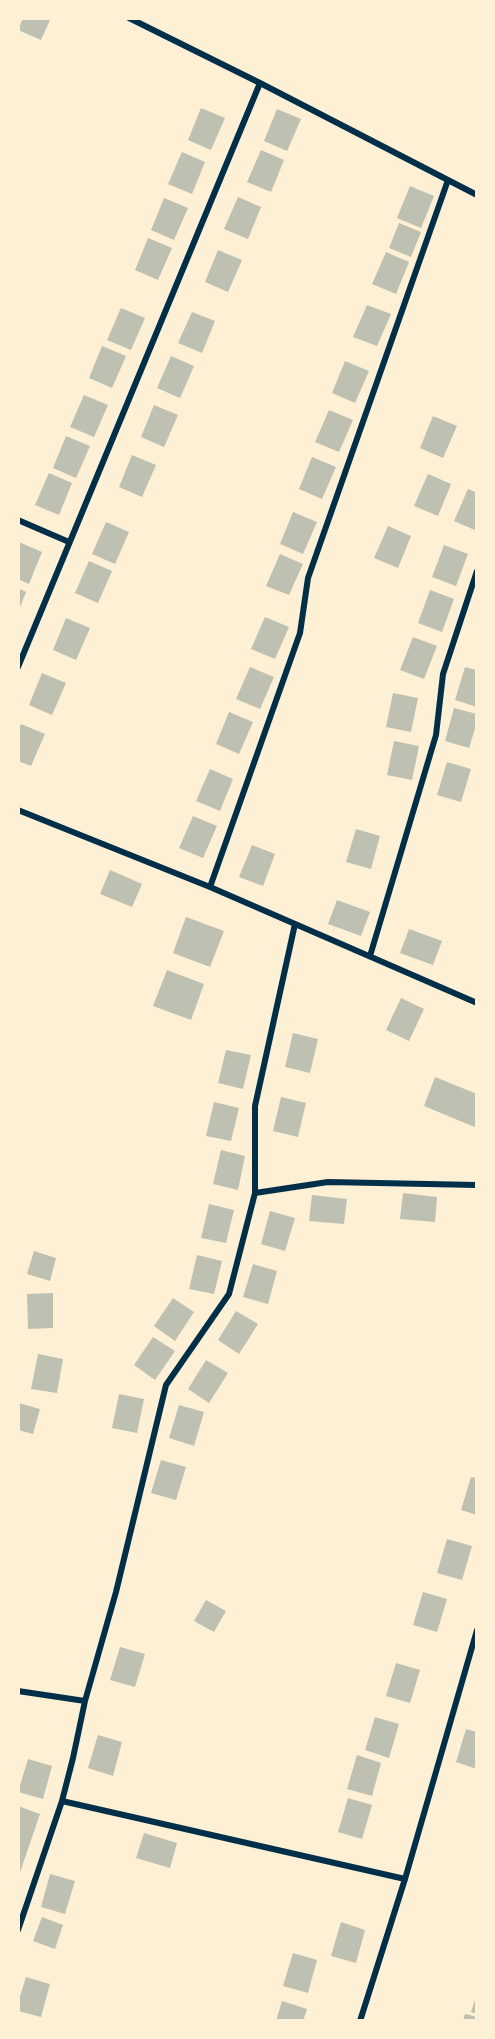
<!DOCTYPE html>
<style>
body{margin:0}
#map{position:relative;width:495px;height:2039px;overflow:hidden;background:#fdf0d5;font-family:"Golos Text",sans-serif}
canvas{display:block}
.frame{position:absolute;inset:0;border:20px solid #fdf0d5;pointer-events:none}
</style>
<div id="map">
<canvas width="495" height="2039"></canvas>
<div class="frame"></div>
</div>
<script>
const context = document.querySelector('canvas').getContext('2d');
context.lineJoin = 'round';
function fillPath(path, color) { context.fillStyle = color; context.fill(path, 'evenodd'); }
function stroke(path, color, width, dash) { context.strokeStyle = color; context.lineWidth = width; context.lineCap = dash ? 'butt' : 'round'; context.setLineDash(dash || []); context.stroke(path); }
const building = new Path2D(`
 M23,18H51L41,40L18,30Z
 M201,108L225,118L211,150L188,140Z
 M277,109L301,119L287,151L264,141Z
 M261,150L284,160L271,192L247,182Z
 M182,152L205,162L192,194L168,184Z
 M410,186L434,196L421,228L397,218Z
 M238,197L261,207L248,239L224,229Z
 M164,198L188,208L174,240L151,230Z
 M399,223L421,232L411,257L389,248Z
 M148,238L172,248L158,280L135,270Z
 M218,250L242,260L228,292L205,282Z
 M386,252L409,262L396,294L372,284Z
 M367,305L391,314L377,346L353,337Z
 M121,308L145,318L131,350L107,340Z
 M192,312L215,321L202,353L178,343Z
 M102,346L126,356L112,388L89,378Z
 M171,356L194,366L180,398L157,388Z
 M345,361L369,371L355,403L332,393Z
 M84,395L108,405L94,437L70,427Z
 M154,405L178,415L164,447L141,437Z
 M329,410L353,420L339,452L315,442Z
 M433,416L457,426L443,458L420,448Z
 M66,436L90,446L76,478L53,468Z
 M132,455L156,465L142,497L119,487Z
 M312,457L336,467L322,499L299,489Z
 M49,473L72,483L59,515L35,505Z
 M428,474L451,484L438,516L414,506Z
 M468,489L477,493V531L454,521Z
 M293,512L317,522L303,554L280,544Z
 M106,522L129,532L115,564L92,554Z
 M388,526L411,536L398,568L374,558Z
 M19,542L42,552L29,584L18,579Z
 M444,545L468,554L456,586L432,577Z
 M280,554L303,564L289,595L266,586Z
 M89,561L112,571L98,603L75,593Z
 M18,588L26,592L18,612Z
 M430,590L454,599L442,632L418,623Z
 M265,617L289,627L275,659L251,649Z
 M66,618L90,628L76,660L53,650Z
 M413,637L437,646L424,679L400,670Z
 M250,667L274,677L260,709L236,699Z
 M465,667L477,670V707L455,700Z
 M42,673L66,683L52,715L29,705Z
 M393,693L418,698L411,732L386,727Z
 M454,708L477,714V722L469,748L445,741Z
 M229,712L253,722L239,754L216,744Z
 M21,724L45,734L31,766L18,761V732Z
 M394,741L419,746L412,780L387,775Z
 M447,762L471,769L461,802L437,795Z
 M210,769L233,779L220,811L196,801Z
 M193,816L217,826L203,858L179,848Z
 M356,829L380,836L371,869L346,862Z
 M252,845L275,854L263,886L239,877Z
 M110,870L142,884L132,907L100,894Z
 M337,900L370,912L361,936L328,924Z
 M186,917L224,931L210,967L173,953Z
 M409,929L442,941L433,965L400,953Z
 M167,970L204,984L191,1020L153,1006Z
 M401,998L424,1009L409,1041L386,1030Z
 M293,1033L318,1039L310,1073L285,1067Z
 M226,1050L251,1055L243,1089L218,1083Z
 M435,1077L477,1094V1128L424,1106Z
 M281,1097L306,1103L298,1137L273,1131Z
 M214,1102L239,1108L231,1141L206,1136Z
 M221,1150L245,1156L238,1190L213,1184Z
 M403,1193L437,1197L435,1222L400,1219Z
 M312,1195L347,1199L344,1224L309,1221Z
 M209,1204L234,1210L226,1243L201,1238Z
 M270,1211L295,1218L285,1251L261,1244Z
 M34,1251L56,1258L50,1281L27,1274Z
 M197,1255L222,1261L214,1294L189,1289Z
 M253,1264L277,1271L268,1304L243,1297Z
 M53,1293V1328L28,1329L27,1294Z
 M173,1298L194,1312L175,1341L154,1326Z
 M236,1311L258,1324L239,1354L218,1340Z
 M153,1337L175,1351L155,1380L134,1365Z
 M38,1354L63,1359L57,1393L31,1389Z
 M206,1360L228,1373L209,1403L188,1389Z
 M119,1394L144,1399L137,1433L112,1428Z
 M18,1403L40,1409L33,1434L18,1430Z
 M179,1405L204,1412L194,1446L169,1438Z
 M161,1460L186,1467L176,1500L151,1493Z
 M471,1477L477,1478V1515L461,1510Z
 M447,1539L472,1546L462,1580L437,1573Z
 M423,1592L447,1599L437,1632L413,1625Z
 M206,1600L226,1611L214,1632L194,1621Z
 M120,1647L145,1654L135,1687L110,1680Z
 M396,1663L420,1670L410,1703L386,1696Z
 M375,1717L399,1724L389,1758L365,1750Z
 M466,1729L477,1732V1769L456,1762Z
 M98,1735L122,1742L113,1776L88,1768Z
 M357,1755L381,1763L372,1796L347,1789Z
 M28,1759L52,1766L43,1799L18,1792Z
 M348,1798L372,1805L362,1839L338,1832Z
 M18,1806L40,1814L18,1878Z
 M144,1833L177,1843L170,1868L136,1858Z
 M50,1874L75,1881L65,1914L41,1907Z
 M42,1917L63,1925L55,1949L33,1941Z
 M341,1922L365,1930L356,1963L331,1956Z
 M293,1953L317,1960L308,1993L283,1986Z
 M26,1977L50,1984L41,2017L18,2011V2003Z
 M477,1994V2014L471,2012Z
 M282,2001L307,2009L303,2021H276Z
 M465,2014L477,2017V2021H463Z`);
const minor = new Path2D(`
 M129,18L260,83L477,195
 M18,520L69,542
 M18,667L260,83
 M18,810L210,887L477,1003
 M210,887L300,633L308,578L448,180
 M370,956L436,735L443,674L477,571
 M255,1193L328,1182L477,1185
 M18,1691L85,1701
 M62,1801L405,1879
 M18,1930L62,1801L73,1758L85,1701L116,1592L166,1385L229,1294L255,1193V1106L295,924
 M360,2021L405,1879L477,1630`);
fillPath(building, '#bec0b2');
stroke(minor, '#003049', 6);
</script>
